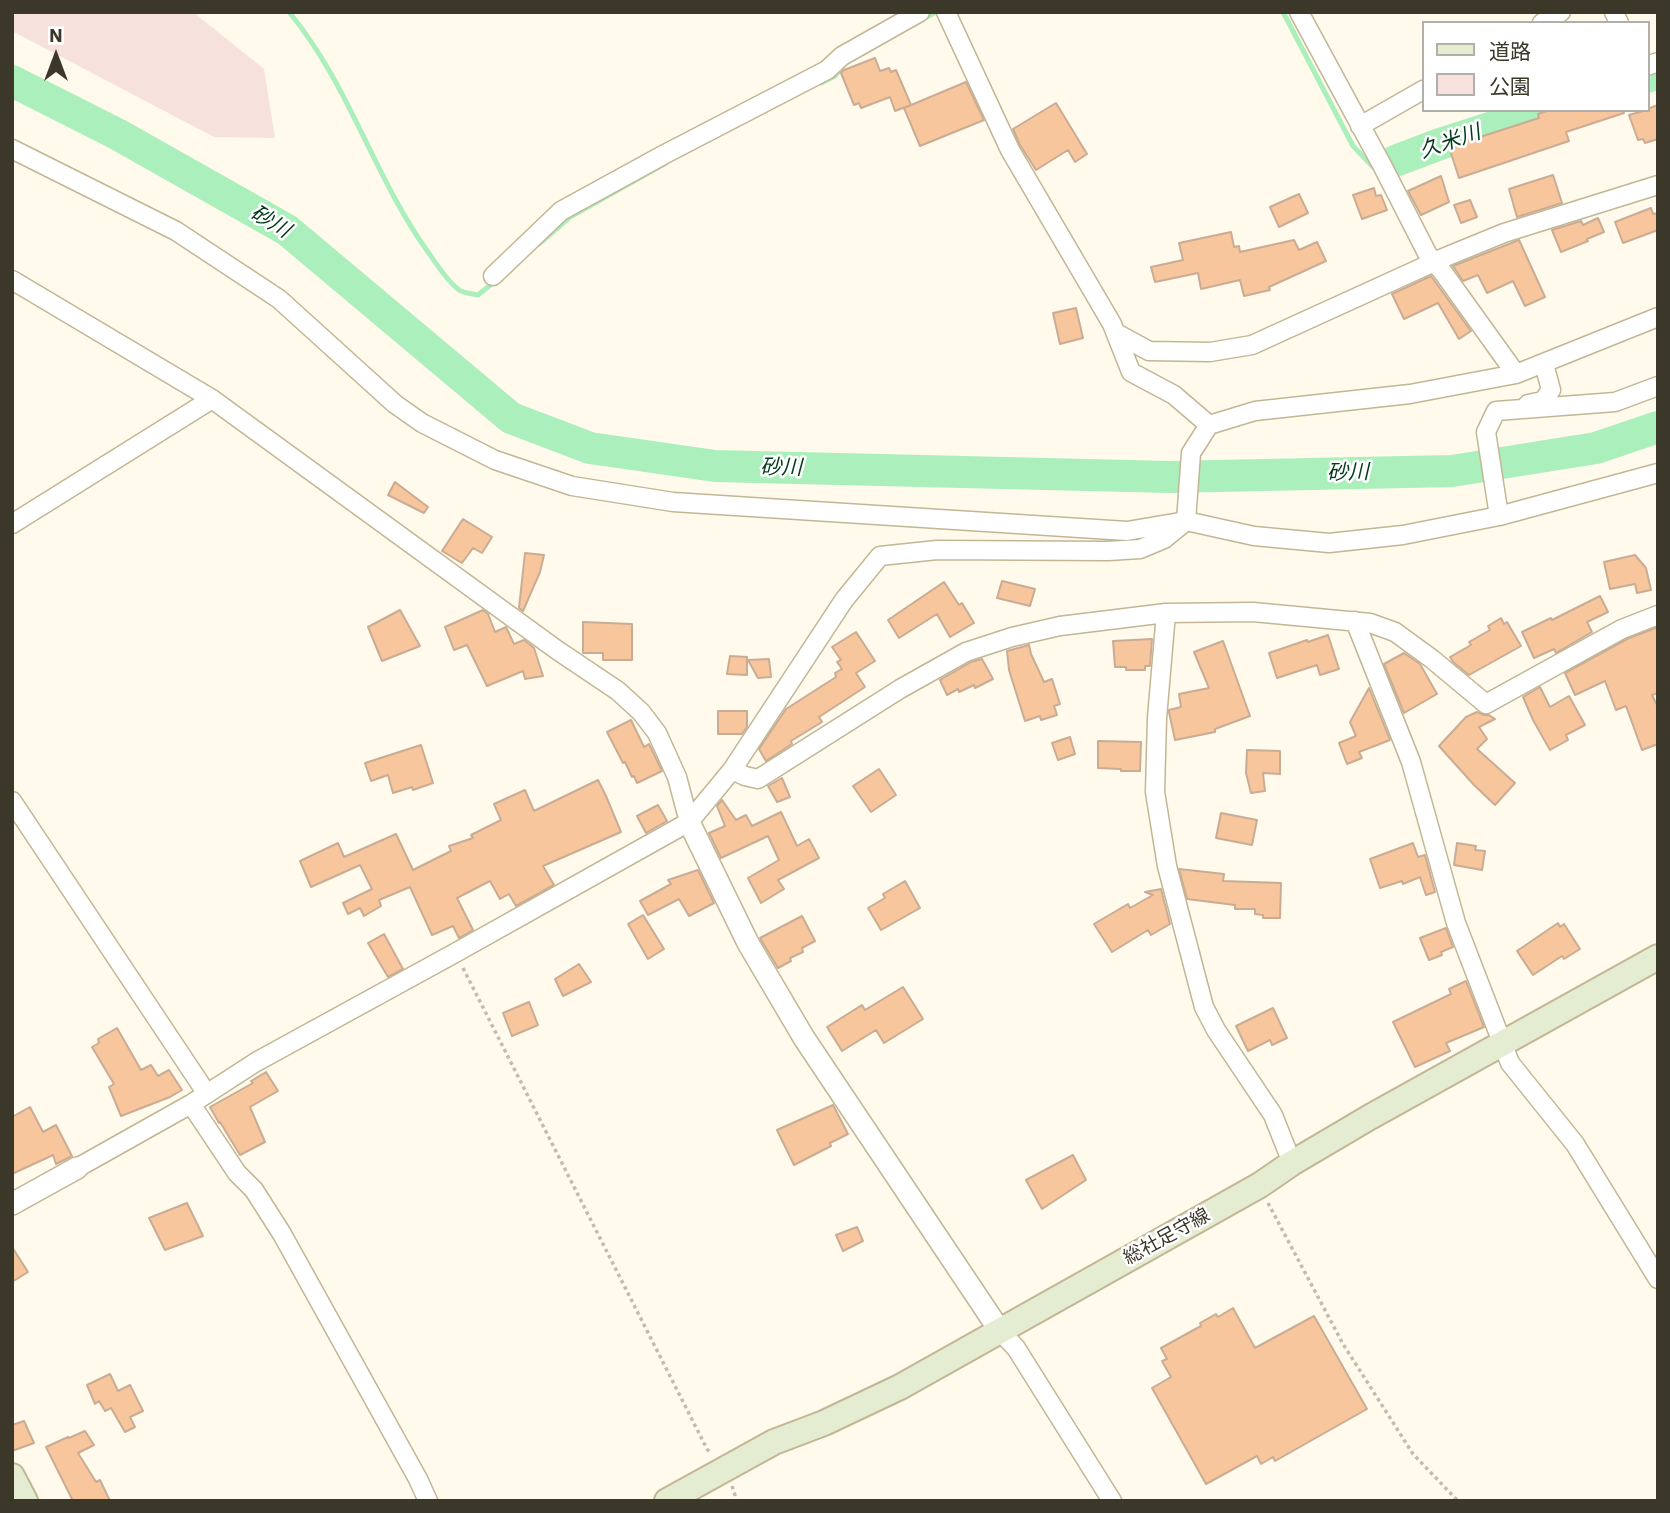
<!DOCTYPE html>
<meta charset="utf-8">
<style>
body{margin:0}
#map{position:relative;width:1670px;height:1513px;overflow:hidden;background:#fffaec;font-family:"IBM Plex Sans","Noto Sans JP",sans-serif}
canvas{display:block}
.frame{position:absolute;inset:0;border:14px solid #3b3729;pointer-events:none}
.legend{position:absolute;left:1422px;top:21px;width:228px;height:91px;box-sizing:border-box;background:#fff;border:2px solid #b1afa9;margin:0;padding:9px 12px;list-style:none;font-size:21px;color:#3b3729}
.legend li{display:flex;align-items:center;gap:14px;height:35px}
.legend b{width:35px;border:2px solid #b1afa9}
.north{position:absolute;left:21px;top:21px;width:70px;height:70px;-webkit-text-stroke:5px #fff;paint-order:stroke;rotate:0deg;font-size:19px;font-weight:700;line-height:28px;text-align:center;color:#3b3729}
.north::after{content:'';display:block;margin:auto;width:24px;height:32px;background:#3b3729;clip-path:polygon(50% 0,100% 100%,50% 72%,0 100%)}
</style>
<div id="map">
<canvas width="1670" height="1513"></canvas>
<div class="frame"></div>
<ul class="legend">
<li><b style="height:9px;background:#e4ecd1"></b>道路</li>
<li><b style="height:19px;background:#f7e1dc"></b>公園</li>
</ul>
<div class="north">N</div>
</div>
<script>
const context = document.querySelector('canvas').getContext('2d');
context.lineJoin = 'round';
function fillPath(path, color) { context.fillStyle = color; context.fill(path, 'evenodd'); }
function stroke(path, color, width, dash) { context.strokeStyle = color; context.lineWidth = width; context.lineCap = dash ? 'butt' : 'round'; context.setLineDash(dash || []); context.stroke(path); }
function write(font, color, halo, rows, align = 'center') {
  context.font = font + ' "IBM Plex Sans","Noto Sans JP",sans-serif'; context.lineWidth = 5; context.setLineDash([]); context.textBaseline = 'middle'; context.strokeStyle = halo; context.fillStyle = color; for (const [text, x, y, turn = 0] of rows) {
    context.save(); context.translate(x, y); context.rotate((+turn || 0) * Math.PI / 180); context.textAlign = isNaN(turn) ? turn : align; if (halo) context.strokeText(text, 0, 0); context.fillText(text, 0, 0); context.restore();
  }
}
const green = new Path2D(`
 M12,12H193L264,69L275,138L214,137L12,31Z`);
const stream = new Path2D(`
 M289,12C349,84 374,177 428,252C435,262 448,282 458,289C462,293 472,294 478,295L494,282
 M1283,12L1353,146L1373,167L1395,161
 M923,19L936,12
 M821,83L835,76L843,66
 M539,244L570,217L666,163`);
const river = new Path2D(`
 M1647,77L1658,73
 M12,81L117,134L287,230L511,418L590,448L715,466L1170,477L1452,471L1596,448L1658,427
 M1395,161L1440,144L1546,110`);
const building = new Path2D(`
 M875,58L880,71L889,68L891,72L896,70L911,105L895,111L890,97L861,108L859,103L854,105L841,73L844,70Z
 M966,82L984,120L920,146L904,108Z
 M1056,103L1087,154L1075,162L1068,150L1036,170L1020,145L1013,129Z
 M1658,105V139L1645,143L1643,139L1638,140L1629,115L1647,110V109Z
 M1550,110H1623L1624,113L1566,132L1569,141L1459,178L1449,147L1539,118L1538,114Z
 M1553,175L1562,203L1517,217L1509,189Z
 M1441,176L1449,202L1421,215L1408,191Z
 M1374,188L1376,196L1381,195L1387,210L1362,219L1353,195Z
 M1299,194L1308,213L1279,227L1270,207Z
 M1470,200L1477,217L1461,223L1454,205Z
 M1651,208L1653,214L1658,213V230L1623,243L1615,222Z
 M1598,218L1604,232L1587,239L1588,241L1561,252L1552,230L1581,221L1583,225Z
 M1231,232L1234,247L1239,246L1240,252L1294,240L1299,250L1317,242L1326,261L1269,287L1270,290L1244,296L1240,280L1201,289L1198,273L1155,282L1151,267L1183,260L1179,243Z
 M1519,240L1545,297L1525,306L1513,281L1487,293L1478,275L1463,281L1453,266Z
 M1431,276L1471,331L1459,339L1438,303L1404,319L1392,294Z
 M1076,308L1083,338L1060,344L1053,313Z
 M395,482L428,507L424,513L388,495Z
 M463,519L492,537L482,553L473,548L462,563L442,551Z
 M525,553L544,555L540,572L523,611L519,608Z
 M1635,555L1646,568L1651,590L1637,593L1635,584L1610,589L1604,562Z
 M1002,581L1035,589L1030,606L997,598Z
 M944,582L959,605L962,603L974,623L950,637L937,614L899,638L888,620Z
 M1600,596L1608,612L1587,622L1592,632L1556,653L1554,649L1534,658L1522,632L1551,618L1552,620Z
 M400,610L420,646L382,661L368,627Z
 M483,610L488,614L495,632L506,627L514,644L524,640L534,648L543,676L525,679L523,671L487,686L467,645L454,650L445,627Z
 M1501,618L1504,624L1507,622L1521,646L1469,675L1453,662L1450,657L1471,645L1469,642L1490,630L1488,626Z
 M583,622L632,624V660H603V653H583Z
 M1658,627V693L1652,695L1658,707V744L1642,750L1626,706L1616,710L1605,681L1575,695L1565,673L1627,639Z
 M856,632L875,661L856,673L865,687L819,717L822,722L791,741L792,744L766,761L759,749L786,709L836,677L835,673L842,669L837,662L841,660L832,647Z
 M1328,635L1339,669L1320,675L1317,665L1277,678L1269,653L1307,640L1308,642Z
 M1152,639L1150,666H1145V670H1126V667H1115L1113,641Z
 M1223,641L1250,716L1215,729V732L1175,740L1169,712V710L1181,707L1179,694L1209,688L1194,652Z
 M1029,645L1031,654L1044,682L1052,679L1060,704L1054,706L1057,715L1041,720L1040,716L1025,721L1009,670L1007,651Z
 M1404,653L1420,664L1437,694L1404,713L1384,664Z
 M730,656L747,657V675L727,674Z
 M769,659L771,677L758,678L748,660Z
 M982,659L993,679L975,688L974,685L959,692L958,689L947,695L940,680L971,662Z
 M1540,687L1550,707L1569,696L1585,725L1566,735L1568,740L1550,750L1533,720L1523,697Z
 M1369,688L1390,740L1359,752L1362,758L1347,764L1339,743L1356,736L1350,722Z
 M718,711H747V727L742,734H718Z
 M1477,712L1484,715H1489L1495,719L1479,727L1487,739L1477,749L1515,783L1495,805L1474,785L1439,746L1466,717Z
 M631,720L644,747L649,744L662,771L637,783L634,776L632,777L625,762L623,763L607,732Z
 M1070,737L1075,754L1058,760L1052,743Z
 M1098,741L1141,742L1140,771H1121V769L1098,768Z
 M421,745L433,783L413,790L412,787L393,793L388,775L371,781L365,763Z
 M1247,750L1280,751V774L1263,773L1265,791L1251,793L1246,773Z
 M879,769L896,795L871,812L853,786Z
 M782,778L790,797L777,802L768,786Z
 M598,780L606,796L621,832L543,866L554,885L516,906L509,894L500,899L490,881L457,898L473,930L459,938L453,926L432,935L410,887L379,900L381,906L364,916L360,908L348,914L343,903L372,889L360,865L311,887L300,861L338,843L344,857L396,834L413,870L451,851L449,846L473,838L471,835L501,820L494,804L525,790L534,811Z
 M722,800L736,820L746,815L752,826L781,812L797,846L809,839L819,858L778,880L784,889L761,903L748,878L779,860L768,836L721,858L709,833L725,826L717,806Z
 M658,805L667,821L646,833L637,816Z
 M1221,813L1257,820L1252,845L1216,838Z
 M1413,843L1418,857L1425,855L1435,892L1426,895L1420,877L1403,884L1402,881L1380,888L1370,859Z
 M1457,843L1476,846L1475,850L1485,851L1482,870L1454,865Z
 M1179,869L1224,874L1223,881L1281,883L1280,918H1263V915L1255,914V909H1235V905L1187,899Z
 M698,870L714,903L689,916L679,899L648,915L640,901L671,884L668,880Z
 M905,881L920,908L881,930L868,908L885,898L883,894Z
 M1161,889L1170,924L1151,935L1148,930L1112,952L1094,924L1128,904L1130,908L1153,895L1145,892Z
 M643,915L664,949L648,959L628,924Z
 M802,916L815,941L802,948L803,952L790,958L791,961L778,968L760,938Z
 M1558,923L1560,927L1564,924L1580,949L1564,959L1562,956L1533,975L1517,951Z
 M1446,928L1453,947L1441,952L1442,955L1429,960L1420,938Z
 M384,934L403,969L388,977L368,943Z
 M579,964L591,982L563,996L555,979Z
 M1466,981L1484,1027L1446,1043L1450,1051L1415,1067L1393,1022L1451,994L1449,989Z
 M903,987L923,1019L884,1043L876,1030L842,1051L827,1027L862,1005L865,1010Z
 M529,1002L538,1025L512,1036L503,1013Z
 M1273,1008L1287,1038L1272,1045L1270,1040L1248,1051L1236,1026Z
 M117,1028L141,1070L151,1065L158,1076L169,1070L182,1090L170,1097L121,1116L109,1087L114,1084L92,1047L99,1043L98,1039Z
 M266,1072L278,1091L250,1107L265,1142L240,1155L220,1122L219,1123L210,1107L253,1083L251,1081Z
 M833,1105L848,1134L830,1143L831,1146L794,1165L777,1130Z
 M30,1107L43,1132L56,1125L72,1156L56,1164L53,1155L12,1174V1117Z
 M1073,1155L1086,1180L1042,1209L1026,1180Z
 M187,1203L203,1236L165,1250L149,1218Z
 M857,1227L863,1241L843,1251L836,1235Z
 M12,1247L28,1272L12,1282Z
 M1233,1308L1255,1348L1314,1316L1367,1409L1275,1461L1273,1457L1261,1464L1257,1456L1206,1484L1152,1388L1171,1377L1162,1361L1167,1359L1161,1348L1201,1326L1200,1323L1216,1314L1218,1317Z
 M110,1374L118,1391L130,1385L143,1411L130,1417L135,1427L125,1432L111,1408L105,1411L99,1401L95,1404L87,1385Z
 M24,1421L34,1443L12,1451V1425Z
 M85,1431L94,1445L78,1453L96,1482L100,1480L110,1501H73L46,1447L68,1437L69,1438Z`);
const path = new Path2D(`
 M463,968L707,1449L711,1454
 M1268,1203L1343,1344L1413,1454L1458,1501
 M732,1486L737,1501`);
const minor = new Path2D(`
 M946,12L1010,150L1112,324L1131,372L1174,395L1209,425
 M1299,12L1383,167L1428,255L1442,271L1516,374
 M1614,12L1619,23
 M1542,23L1561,12
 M1647,66L1658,62
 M1360,126L1423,90
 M12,149L176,231L279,299L395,404L422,423L495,460L572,486L673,502L1127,531L1186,521L1254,536L1329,543L1403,535L1499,516L1658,473
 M493,276L561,211L665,154L827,70L842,56L920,12
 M12,280L212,399L557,650L618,691L641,712L657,733L677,777L689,822
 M1116,333L1149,351L1210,352L1252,345L1443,258L1504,233L1658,185
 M1528,404L1543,401L1551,390L1544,364
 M1496,411L1615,402L1658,386
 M1496,411L1486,432L1499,516
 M12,524L212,399
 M1166,613L1157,718L1155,792L1167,866L1204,1007L1216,1030L1273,1115L1292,1163
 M1355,621L1411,762L1456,923L1510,1063L1575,1144L1658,1279
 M732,770L745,776L758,779L900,689L966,652L1012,637L1060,626L1166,613L1253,612L1370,623L1395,632L1432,659L1486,704L1622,629L1658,615
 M12,801L207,1094
 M191,1104L237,1173L254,1190L282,1234L418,1479L428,1501
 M77,1168L191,1104L256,1062L455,953L689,822L732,770L844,600L880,556L937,550L1108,551L1140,549L1164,539L1186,521L1191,453L1209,425L1255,411L1410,394L1516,374L1658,317
 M1000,1331L1016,1348L1112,1501`);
const tertiary = new Path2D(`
 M689,822L748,943L804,1038L1000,1331
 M12,1204L77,1168`);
const secondary = new Path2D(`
 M12,1476L25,1501
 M667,1501L774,1442L824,1423L900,1387L1260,1185L1292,1163L1370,1117L1658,957`);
const streetNames = [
 ["総社足守線",1167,1237,-29]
];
const waterNames = [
 ["久米川",1450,142,-19],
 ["砂川",270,222,31],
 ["砂川",781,468,1],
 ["砂川",1348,473,-1]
];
fillPath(green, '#f7e1dc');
stroke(stream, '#aaefbc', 5);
stroke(river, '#aaefbc', 32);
fillPath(building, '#f8c69d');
stroke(building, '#caac95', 2);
stroke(minor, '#c2b694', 21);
stroke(tertiary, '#c2b694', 24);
stroke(secondary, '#c2b694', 28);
stroke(path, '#c0bcae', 3.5, [3.5, 3.5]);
stroke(minor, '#fff', 18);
stroke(tertiary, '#fff', 21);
stroke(secondary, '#e4ecd1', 24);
write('19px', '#3b3729', '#fff', streetNames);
write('italic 21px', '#043a1b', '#fff', waterNames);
</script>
